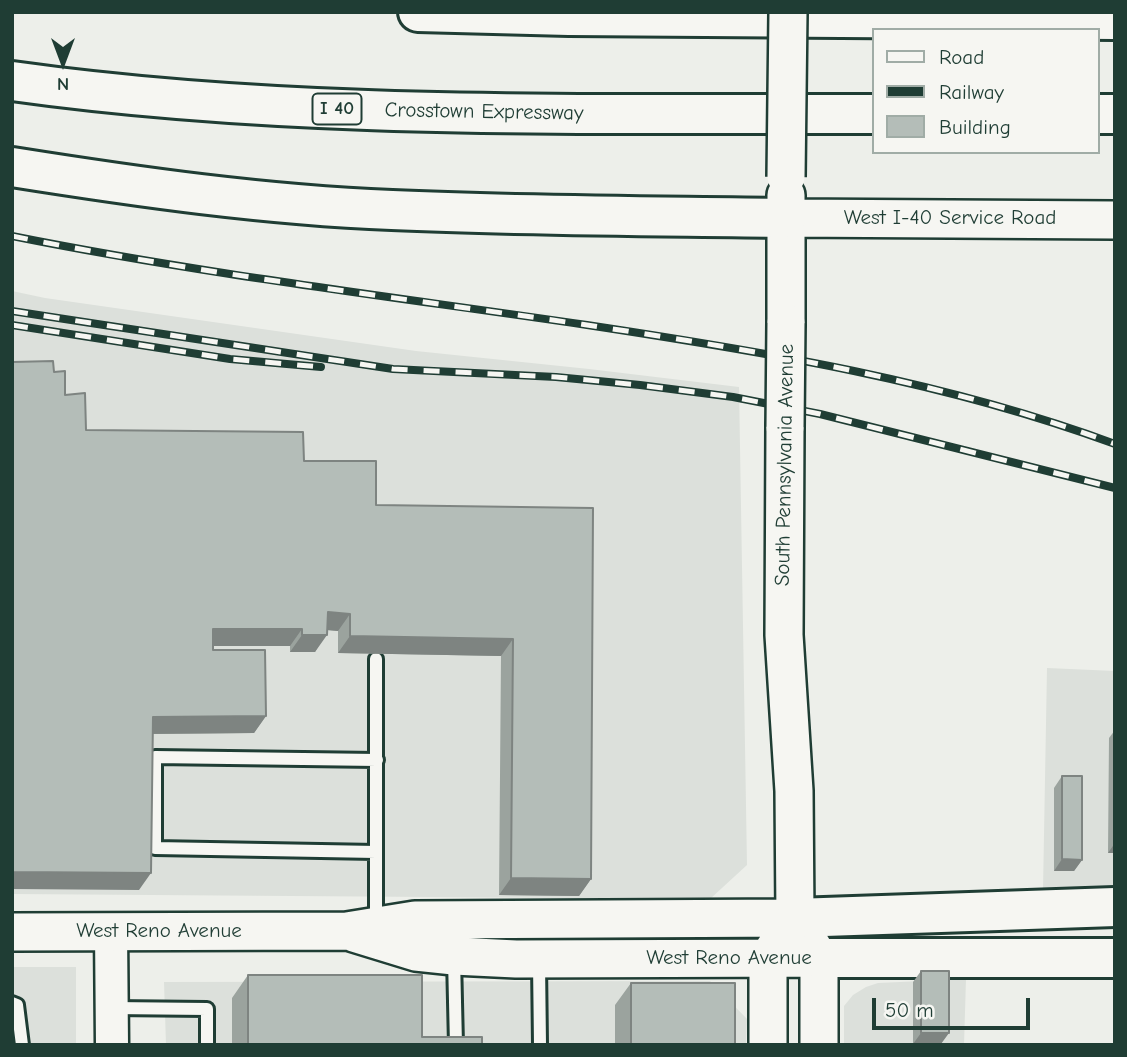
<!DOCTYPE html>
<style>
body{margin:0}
#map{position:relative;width:1127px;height:1057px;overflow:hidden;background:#edefea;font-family:"Comic Neue",sans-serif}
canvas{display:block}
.frame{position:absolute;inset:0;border:14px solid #1f3d34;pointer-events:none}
.legend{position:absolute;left:872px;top:28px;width:228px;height:126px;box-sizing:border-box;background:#f6f6f2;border:2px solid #a0aca6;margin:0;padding:9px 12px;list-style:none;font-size:21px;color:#1f3d34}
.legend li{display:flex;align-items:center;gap:14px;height:35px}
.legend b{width:35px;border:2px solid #a0aca6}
.north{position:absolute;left:28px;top:28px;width:70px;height:70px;-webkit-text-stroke:5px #f6f6f2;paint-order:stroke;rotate:180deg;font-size:19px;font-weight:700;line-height:28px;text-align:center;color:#1f3d34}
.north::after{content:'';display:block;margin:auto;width:24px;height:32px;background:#1f3d34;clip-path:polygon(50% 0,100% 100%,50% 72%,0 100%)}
.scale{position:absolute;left:872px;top:998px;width:158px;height:32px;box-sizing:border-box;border:4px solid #1f3d34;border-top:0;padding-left:9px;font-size:21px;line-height:24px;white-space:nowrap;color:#1f3d34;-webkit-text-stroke:5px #f6f6f2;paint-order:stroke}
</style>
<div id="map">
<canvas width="1127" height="1057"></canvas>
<div class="frame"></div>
<ul class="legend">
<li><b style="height:9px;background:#f6f6f2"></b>Road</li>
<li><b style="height:9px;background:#1f3d34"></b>Railway</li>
<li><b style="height:19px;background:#b4bdb8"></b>Building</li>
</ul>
<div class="north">N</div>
<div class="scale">50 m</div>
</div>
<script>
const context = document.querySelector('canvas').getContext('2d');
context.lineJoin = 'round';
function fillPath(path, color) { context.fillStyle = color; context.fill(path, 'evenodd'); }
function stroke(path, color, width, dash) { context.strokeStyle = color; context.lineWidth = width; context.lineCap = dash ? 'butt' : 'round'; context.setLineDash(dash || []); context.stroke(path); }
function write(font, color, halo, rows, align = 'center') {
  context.font = font + ' "Comic Neue",sans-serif'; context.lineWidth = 5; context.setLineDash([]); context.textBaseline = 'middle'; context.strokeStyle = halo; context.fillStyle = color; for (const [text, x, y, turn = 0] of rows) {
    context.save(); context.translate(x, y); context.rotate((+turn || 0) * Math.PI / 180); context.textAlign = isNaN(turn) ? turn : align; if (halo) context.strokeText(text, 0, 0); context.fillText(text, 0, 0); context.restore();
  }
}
const built = new Path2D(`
 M12,291L45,298L416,351L589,369L739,387L747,865L710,899L12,894Z
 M1047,668L1115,671V890H1043Z
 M12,967H76V1045H12Z
 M966,979L964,1045H844V1006L853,995L866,987L878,983Z
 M710,981L747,1019L746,1045H166L164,982Z`);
const service = new Path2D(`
 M376,852L155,848V757L377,760
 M376,922V659
 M454,958L456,1045
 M539,963L540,1045
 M12,1003L17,1005L22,1045
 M112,1008L207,1009V1045`);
const tertiary = new Path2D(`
 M111,931L112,1045`);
const secondary = new Path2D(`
 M786,218L1115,220
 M786,323V195
 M785,427L784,635L794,791L795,918L819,958V1045
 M12,932L347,931L415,920L795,918
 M354,933L416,952L454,956L516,959L819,958
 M768,1045V958L781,939`);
const primary = new Path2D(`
 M795,918L1115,907
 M819,958H1115`);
const motorway = new Path2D(`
 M418,12L569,16L1115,20
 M12,81C297,121 586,113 873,114
 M1097,114H1115
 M12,167C138,187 265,205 392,210C523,216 655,216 786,218`);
const rail = new Path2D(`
 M12,236C202,274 395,297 587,325C766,352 944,381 1115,444
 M12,311L393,369L556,377L640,385L733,397L820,414L1115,488
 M12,325L230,359L321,367`);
const secondaryBridge = new Path2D(`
 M786,177L788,12
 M785,427L786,323`);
const wall = new Path2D(`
 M54,372L65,395L86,430L304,461L376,505L593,508L591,879L579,896L499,895L501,656L338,653V631L327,630L315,652H290V646H213V650L266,716L254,733L153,734L139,890Z
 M1115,730V853H1108L1109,738Z
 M1062,776L1082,860L1074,871H1054V788Z
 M921,971L941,1044H913V982Z
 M248,975L422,1037L482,1045H232V998Z
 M631,983L735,1045H615V1005Z`);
const shadedWall = new Path2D(`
 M328,612L350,614L338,631L316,629Z
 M213,629H302L290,646H201Z
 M302,635H327L315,652H290Z
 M350,636L513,639L501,656L338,653Z
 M266,716L254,733L141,734L153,717Z
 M1115,843V853H1108Z
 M1062,859L1082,860L1074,871H1054Z
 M12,872L151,873L139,890L12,889Z
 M511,878L591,879L579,896L499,895Z
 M921,1033H949L941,1044H913Z`);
const building = new Path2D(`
 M53,361L54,372L65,371V395L85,393L86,430L303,432L304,461H376V505L593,508L591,879L511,878L513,639L350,636V614L328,612L327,635H302V629H213V650H265L266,716L153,717L151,873L12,872V362Z
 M1062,776H1082V860L1062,859Z
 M921,971H949V1033H921Z
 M248,975H422V1037H482V1045H248Z
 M631,983H735V1045H631Z`);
const shields = [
 [337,109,49]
];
const shieldNames = [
 ["I 40",337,109]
];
const streetNames = [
 ["Crosstown Expressway",484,112,1],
 ["West I-40 Service Road",950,218],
 ["South Pennsylvania Avenue",785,465,-89],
 ["West Reno Avenue",159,931],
 ["West Reno Avenue",729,958]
];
fillPath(built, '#dce0db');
stroke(service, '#1f3d34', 18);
stroke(tertiary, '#1f3d34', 37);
stroke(secondary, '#1f3d34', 42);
stroke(primary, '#1f3d34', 44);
stroke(motorway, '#1f3d34', 44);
stroke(service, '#f6f6f2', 12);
stroke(tertiary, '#f6f6f2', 32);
stroke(secondary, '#f6f6f2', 37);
stroke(primary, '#f6f6f2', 38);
stroke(motorway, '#f6f6f2', 38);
stroke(rail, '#1f3d34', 8);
stroke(rail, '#f6f6f2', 5, [16]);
stroke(secondaryBridge, '#1f3d34', 42, []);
stroke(secondaryBridge, '#f6f6f2', 37);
fillPath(wall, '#9ba39e');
fillPath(shadedWall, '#7e8481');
fillPath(building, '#b4bdb8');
stroke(building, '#7e8481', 2);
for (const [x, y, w] of shields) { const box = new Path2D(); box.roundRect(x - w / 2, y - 15.5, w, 31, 5); context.fillStyle = '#f6f6f2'; context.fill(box); stroke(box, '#1f3d34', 2); }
write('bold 19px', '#1f3d34', null, shieldNames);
write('21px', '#1f3d34', '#f6f6f2', streetNames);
</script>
